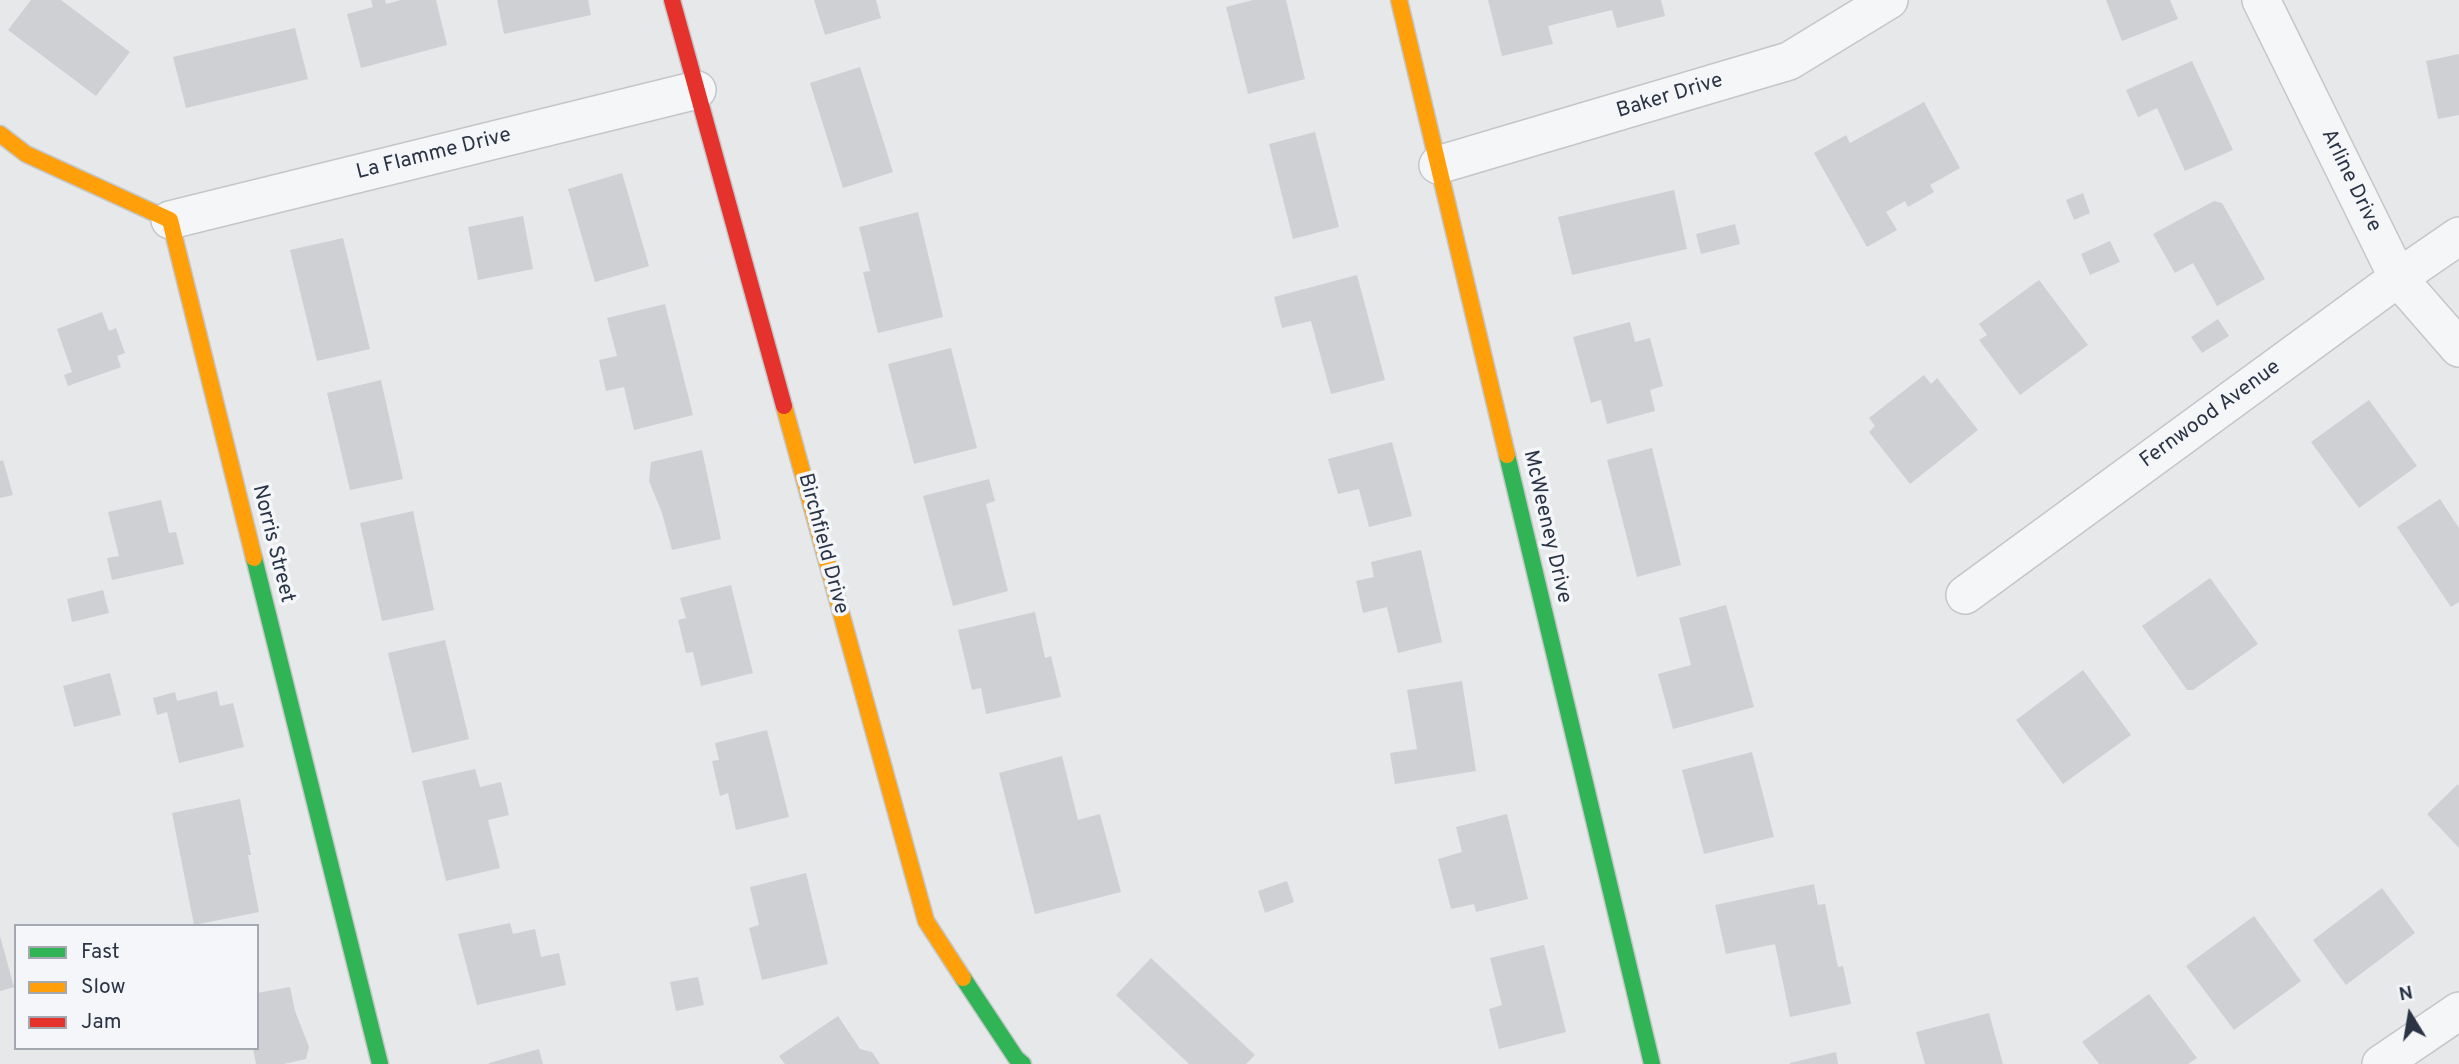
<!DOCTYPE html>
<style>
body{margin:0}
#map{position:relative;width:2459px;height:1064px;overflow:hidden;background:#e6e8ea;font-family:Overpass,sans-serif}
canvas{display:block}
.legend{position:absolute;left:14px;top:924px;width:245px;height:126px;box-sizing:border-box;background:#f4f6f9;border:2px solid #a4a8b1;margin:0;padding:9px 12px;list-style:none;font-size:21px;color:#2b3445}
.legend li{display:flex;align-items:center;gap:14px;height:35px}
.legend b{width:35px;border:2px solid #a4a8b1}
.north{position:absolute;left:2375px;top:980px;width:70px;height:70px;-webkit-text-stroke:5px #f4f6f9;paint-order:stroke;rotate:349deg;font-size:19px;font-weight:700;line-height:28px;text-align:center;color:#2b3445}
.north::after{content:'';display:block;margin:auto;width:24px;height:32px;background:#2b3445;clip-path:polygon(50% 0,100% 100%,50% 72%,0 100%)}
</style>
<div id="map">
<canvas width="2459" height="1064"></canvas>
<ul class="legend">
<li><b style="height:9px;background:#30b455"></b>Fast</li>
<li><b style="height:9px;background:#ff9f0a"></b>Slow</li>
<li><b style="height:9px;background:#e5322d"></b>Jam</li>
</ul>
<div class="north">N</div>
</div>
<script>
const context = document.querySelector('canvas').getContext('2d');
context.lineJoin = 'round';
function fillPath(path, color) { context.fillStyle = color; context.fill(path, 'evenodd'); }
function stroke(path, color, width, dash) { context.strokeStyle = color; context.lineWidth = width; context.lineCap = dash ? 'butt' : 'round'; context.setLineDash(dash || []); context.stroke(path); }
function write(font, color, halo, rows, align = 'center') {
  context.font = font + ' Overpass,sans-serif'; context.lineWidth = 7; context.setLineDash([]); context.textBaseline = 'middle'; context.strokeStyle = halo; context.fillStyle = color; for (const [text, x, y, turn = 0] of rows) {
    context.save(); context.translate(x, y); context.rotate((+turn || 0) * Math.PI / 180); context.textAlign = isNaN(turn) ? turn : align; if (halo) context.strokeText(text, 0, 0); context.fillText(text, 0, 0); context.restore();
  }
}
const building = new Path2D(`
 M31,0H61L130,52L96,96L8,30Z
 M371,0H385L386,4L401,0H436L447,45L361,68L347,14L373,7Z
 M497,0H588L591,15L504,34Z
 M814,0H876L881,18L825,35Z
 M1253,0H1286L1305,79L1248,94L1226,7Z
 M1488,0H1661L1665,16L1617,28L1612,10L1548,26L1553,44L1502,56Z
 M2106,0H2170L2178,19L2122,41Z
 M295,28L308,79L186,108L173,57Z
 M2459,54V115L2438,119L2426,61Z
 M2192,61L2233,150L2185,171L2157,108L2138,117L2126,90Z
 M860,67L893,172L843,188L810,83Z
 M1924,102L1960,168L1930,185L1934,192L1908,207L1905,201L1886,212L1897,230L1867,247L1814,153L1846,135L1850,143Z
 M1315,132L1339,227L1293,239L1269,144Z
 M622,173L649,266L595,282L568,189Z
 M1674,190L1687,249L1572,275L1558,217Z
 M2083,193L2090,213L2074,220L2066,200Z
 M2214,201L2222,203L2265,279L2217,306L2193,263L2175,273L2153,234Z
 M918,212L943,317L878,333L863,272L870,271L859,227Z
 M523,216L533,269L478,280L468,227Z
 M1735,224L1740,244L1701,254L1696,234Z
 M343,238L370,349L317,361L290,250Z
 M2110,241L2120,262L2090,275L2081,254Z
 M1357,275L1385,380L1331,394L1311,321L1282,328L1274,297Z
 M2039,280L2088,345L2020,395L1979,340L1987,335L1979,324Z
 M665,304L693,415L634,430L624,387L606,391L599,360L617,356L607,318Z
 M102,312L109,331L116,328L125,353L117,356L121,367L68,386L64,375L72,372L57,329Z
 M2218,319L2229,336L2202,353L2191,337Z
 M1630,322L1635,342L1650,338L1663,386L1650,390L1655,411L1607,424L1601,400L1591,403L1573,337Z
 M951,348L977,448L914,464L888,364Z
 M1924,375L1931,384L1937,378L1978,430L1910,484L1869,432L1875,426L1869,418Z
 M381,380L403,479L350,490L327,393Z
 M2369,400L2417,466L2359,508L2311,442Z
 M1392,442L1412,516L1369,527L1359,489L1338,494L1328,459Z
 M1652,448L1681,565L1637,577L1607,460Z
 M702,450L721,539L672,550L662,513L649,481L651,462Z
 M3,460L13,495L0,498V461Z
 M989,479L995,501L986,504L1008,591L953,606L923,496Z
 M2440,499L2459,528V602L2451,607L2397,527Z
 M161,500L169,533L176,532L184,564L112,580L107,558L119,556L108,512Z
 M413,511L434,610L382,621L360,523Z
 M1421,550L1442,642L1398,653L1387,607L1363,613L1356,581L1374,577L1371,562Z
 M2210,578L2258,644L2193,690H2187L2142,626Z
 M731,585L753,673L701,686L693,652L686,653L678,620L686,618L680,598Z
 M103,590L109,613L72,622L67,599Z
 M1726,605L1754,707L1673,729L1658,674L1691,665L1679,618Z
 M1035,612L1045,658L1051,656L1061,697L986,714L981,688L972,690L958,630Z
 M445,640L469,739L412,753L388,653Z
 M2083,670L2131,735L2063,784L2016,720Z
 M110,673L121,715L74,727L63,686Z
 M1462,681L1476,771L1395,784L1390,753L1417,749L1407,690Z
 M217,691L220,706L233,703L244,747L179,763L167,712L157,715L153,698L175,692L177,701Z
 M767,730L789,817L736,830L728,793L720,796L712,761L719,760L715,743Z
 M1752,752L1774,837L1704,854L1682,770Z
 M1062,756L1078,820L1100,814L1121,892L1035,914L999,773Z
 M475,769L480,787L501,782L509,815L488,820L500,868L446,881L422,781Z
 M2458,784L2459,786V848L2427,814Z
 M240,799L251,855H248L259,912L194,925L172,813Z
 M1507,814L1528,899L1476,912L1474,904L1451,909L1438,859L1462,852L1456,827Z
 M806,873L828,964L762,980L749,928L759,925L750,887Z
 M1287,881L1294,902L1265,913L1258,891Z
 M1814,884L1818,905L1825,904L1838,967L1843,966L1851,1004L1790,1017L1775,944L1726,954L1715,905Z
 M2382,888L2415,933L2346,985L2313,940Z
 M2254,916L2301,981L2234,1030L2186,966Z
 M510,923L513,934L535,929L541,957L559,953L566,985L477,1005L458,934Z
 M0,936L14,987L0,991Z
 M1544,945L1566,1032L1499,1049L1489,1009L1502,1005L1490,958Z
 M1151,958L1255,1055L1246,1064H1189L1116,995Z
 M698,977L704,1005L676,1011L670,982Z
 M290,987L295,1011L309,1047L306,1059L284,1064H256L253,1048H257V993Z
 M2149,994L2197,1058L2188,1064H2099L2082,1042Z
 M1989,1013L2003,1064H1925L1916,1032Z
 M838,1016L860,1049L872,1052L880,1064H785L779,1056Z
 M539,1049L543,1064H489V1063Z
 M1836,1052L1838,1064H1790V1063Z`);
const street = new Path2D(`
 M2261,0L2398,278L2459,348
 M1438,165L1789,61L1889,0
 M170,220L697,90
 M1965,595L2398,278L2459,236
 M2381,1064L2459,1011`);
const fast = new Path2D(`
 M1507,455L1652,1064
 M254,558L380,1064
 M963,978L1016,1058L1023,1064`);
const slow = new Path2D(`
 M1399,0L1507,455
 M0,134L26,154L170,220L254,558
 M784,406L926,921L963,978`);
const jam = new Path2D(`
 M672,0L784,406`);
const streetNames = [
 ["Baker Drive",1670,97,-17],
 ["La Flamme Drive",434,155,-14],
 ["Arline Drive",2350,181,64],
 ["Fernwood Avenue",2211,415,-36],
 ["McWeeney Drive",1546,527,77],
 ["Norris Street",272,544,76],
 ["Birchfield Drive",822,544,75]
];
fillPath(building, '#ced0d3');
stroke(street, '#c4c6c8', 40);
stroke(fast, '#c4c6c8', 19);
stroke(slow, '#c4c6c8', 19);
stroke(jam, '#c4c6c8', 19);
stroke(street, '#f5f6f7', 37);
stroke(fast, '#30b455', 16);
stroke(slow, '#ff9f0a', 16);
stroke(jam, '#e5322d', 16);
write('21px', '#2b3445', '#f4f6f9', streetNames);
</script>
